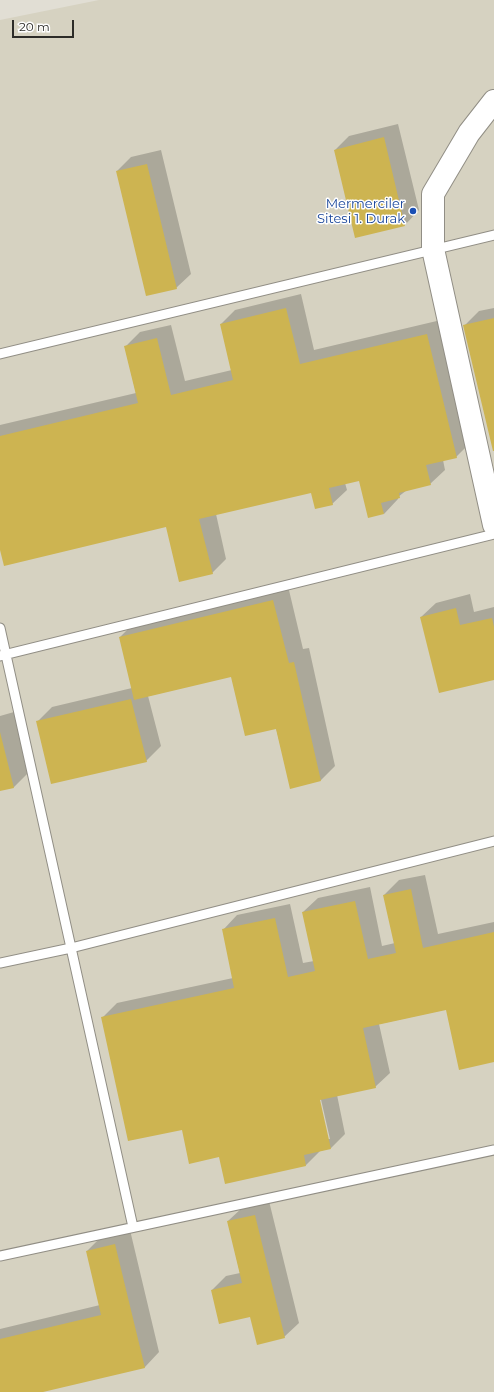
<!DOCTYPE html>
<style>
body{margin:0}
#map{position:relative;width:494px;height:1392px;overflow:hidden;background:#e1ded4;font-family:Montserrat,sans-serif}
canvas{display:block}
.scale{position:absolute;left:12px;top:20px;width:62px;height:18px;box-sizing:border-box;border:2px solid #2d2c28;border-top:0;padding-left:5px;font-size:12px;line-height:14px;white-space:nowrap;color:#2d2c28;-webkit-text-stroke:3px #fff;paint-order:stroke}
</style>
<div id="map">
<canvas width="494" height="1392"></canvas>
<div class="scale">20 m</div>
</div>
<script>
const context = document.querySelector('canvas').getContext('2d');
context.lineJoin = 'round';
function fillPath(path, color) { context.fillStyle = color; context.fill(path, 'evenodd'); }
function stroke(path, color, width, dash) { context.strokeStyle = color; context.lineWidth = width; context.lineCap = dash ? 'butt' : 'round'; context.setLineDash(dash || []); context.stroke(path); }
function write(font, color, halo, rows, align = 'center') {
  context.font = font + ' Montserrat,sans-serif'; context.lineWidth = 3; context.setLineDash([]); context.textBaseline = 'middle'; context.strokeStyle = halo; context.fillStyle = color; for (const [text, x, y, turn = 0] of rows) {
    context.save(); context.translate(x, y); context.rotate((+turn || 0) * Math.PI / 180); context.textAlign = isNaN(turn) ? turn : align; if (halo) context.strokeText(text, 0, 0); context.fillText(text, 0, 0); context.restore();
  }
}
const built = new Path2D(`
 M99,0H494V1392H0V20Z`);
const shadow = new Path2D(`
 M398,124L419,210L405,225L356,237L335,150L349,136Z
 M161,150L191,274L176,288L117,171L131,157Z
 M301,294L314,350L441,320L470,443L456,457L443,460L445,470L430,484L407,490L398,497V499L384,514L360,480L345,483L347,490L332,504L312,491L216,514L226,559L212,573L167,526L0,546V425L136,393L125,347L140,332L171,325L185,381L232,370L221,324L235,310Z
 M494,308V448L464,326L479,311Z
 M288,586L303,649L309,648L335,766L321,780L291,787L276,728L231,676L148,696L161,746L146,761L37,722L52,707L132,688L120,637L134,623Z
 M470,594L474,612L494,607V678L421,617L436,603Z
 M14,712L28,773L14,787L0,790V716Z
 M425,875L438,934L494,922V1061L447,1009L379,1024L390,1073L375,1087L337,1095L345,1134L331,1148L320,1151L306,1165L220,1156L182,1129L103,1017L117,1003L233,978L223,930L237,915L290,904L303,963L314,961L303,912L318,898L370,887L382,946L395,943L384,895L399,880ZM318,1095H320L330,1139H328Z
 M269,1201L299,1323L284,1337L212,1290L226,1276L240,1273L228,1221L243,1207Z
 M130,1230L159,1352L145,1367L39,1392H0V1329L100,1305L87,1251L101,1237Z`);
const building = new Path2D(`
 M384,137L405,226L355,238L334,150Z
 M147,164L177,289L146,296L116,171Z
 M286,308L300,364L427,334L457,458L426,465L431,485L399,493L400,498L381,503L384,514L368,518L359,481L329,488L333,505L315,509L311,493L199,519L213,574L179,582L166,527L4,566L0,550V436L138,403L124,346L157,338L171,395L233,380L220,324Z
 M494,318V451H493L463,325Z
 M273,600L289,663L294,662L321,781L290,789L276,729L245,736L231,677L134,700L119,637Z
 M456,608L460,625L492,618L494,627V680L439,693L420,617Z
 M131,699L147,762L51,784L36,721Z
 M0,732L14,788L0,791Z
 M411,889L423,948L494,932V1062L459,1070L446,1010L363,1028L376,1088L320,1100L331,1149L304,1155L306,1166L225,1184L219,1157L189,1164L182,1130L128,1141L101,1017L234,988L222,929L275,918L288,977L315,971L302,912L355,901L368,959L396,953L383,895Z
 M255,1215L285,1338L257,1345L250,1317L219,1324L211,1290L242,1283L227,1221Z
 M115,1244L145,1368L43,1392H0V1339L101,1315L86,1251Z`);
const lane = new Path2D(`
 M0,354L494,235
 M0,628L133,1227
 M0,656L494,534
 M0,963L71,948L494,841
 M0,1256L494,1150`);
const secondary = new Path2D(`
 M494,101L469,133L433,194V249L494,525`);
const markers = [
 [413,211,4,"#1a4fb4"]
];
const transitNames = [
 ["Mermerciler",405,204],
 ["Sitesi 1. Durak",405,219]
];
fillPath(built, '#d6d2c1');
fillPath(shadow, '#0003');
fillPath(building, '#cdb451');
stroke(lane, '#918e85', 11);
stroke(secondary, '#918e85', 24);
stroke(lane, '#fff', 9);
stroke(secondary, '#fff', 22);
for (const [x, y, r, color] of markers) { const dot = new Path2D(); dot.arc(x, y, r, 0, 2 * Math.PI); context.fillStyle = color; context.fill(dot); stroke(dot, '#fff', 1.5); }
write('13px', '#164399', '#fff', transitNames, 'right');
</script>
